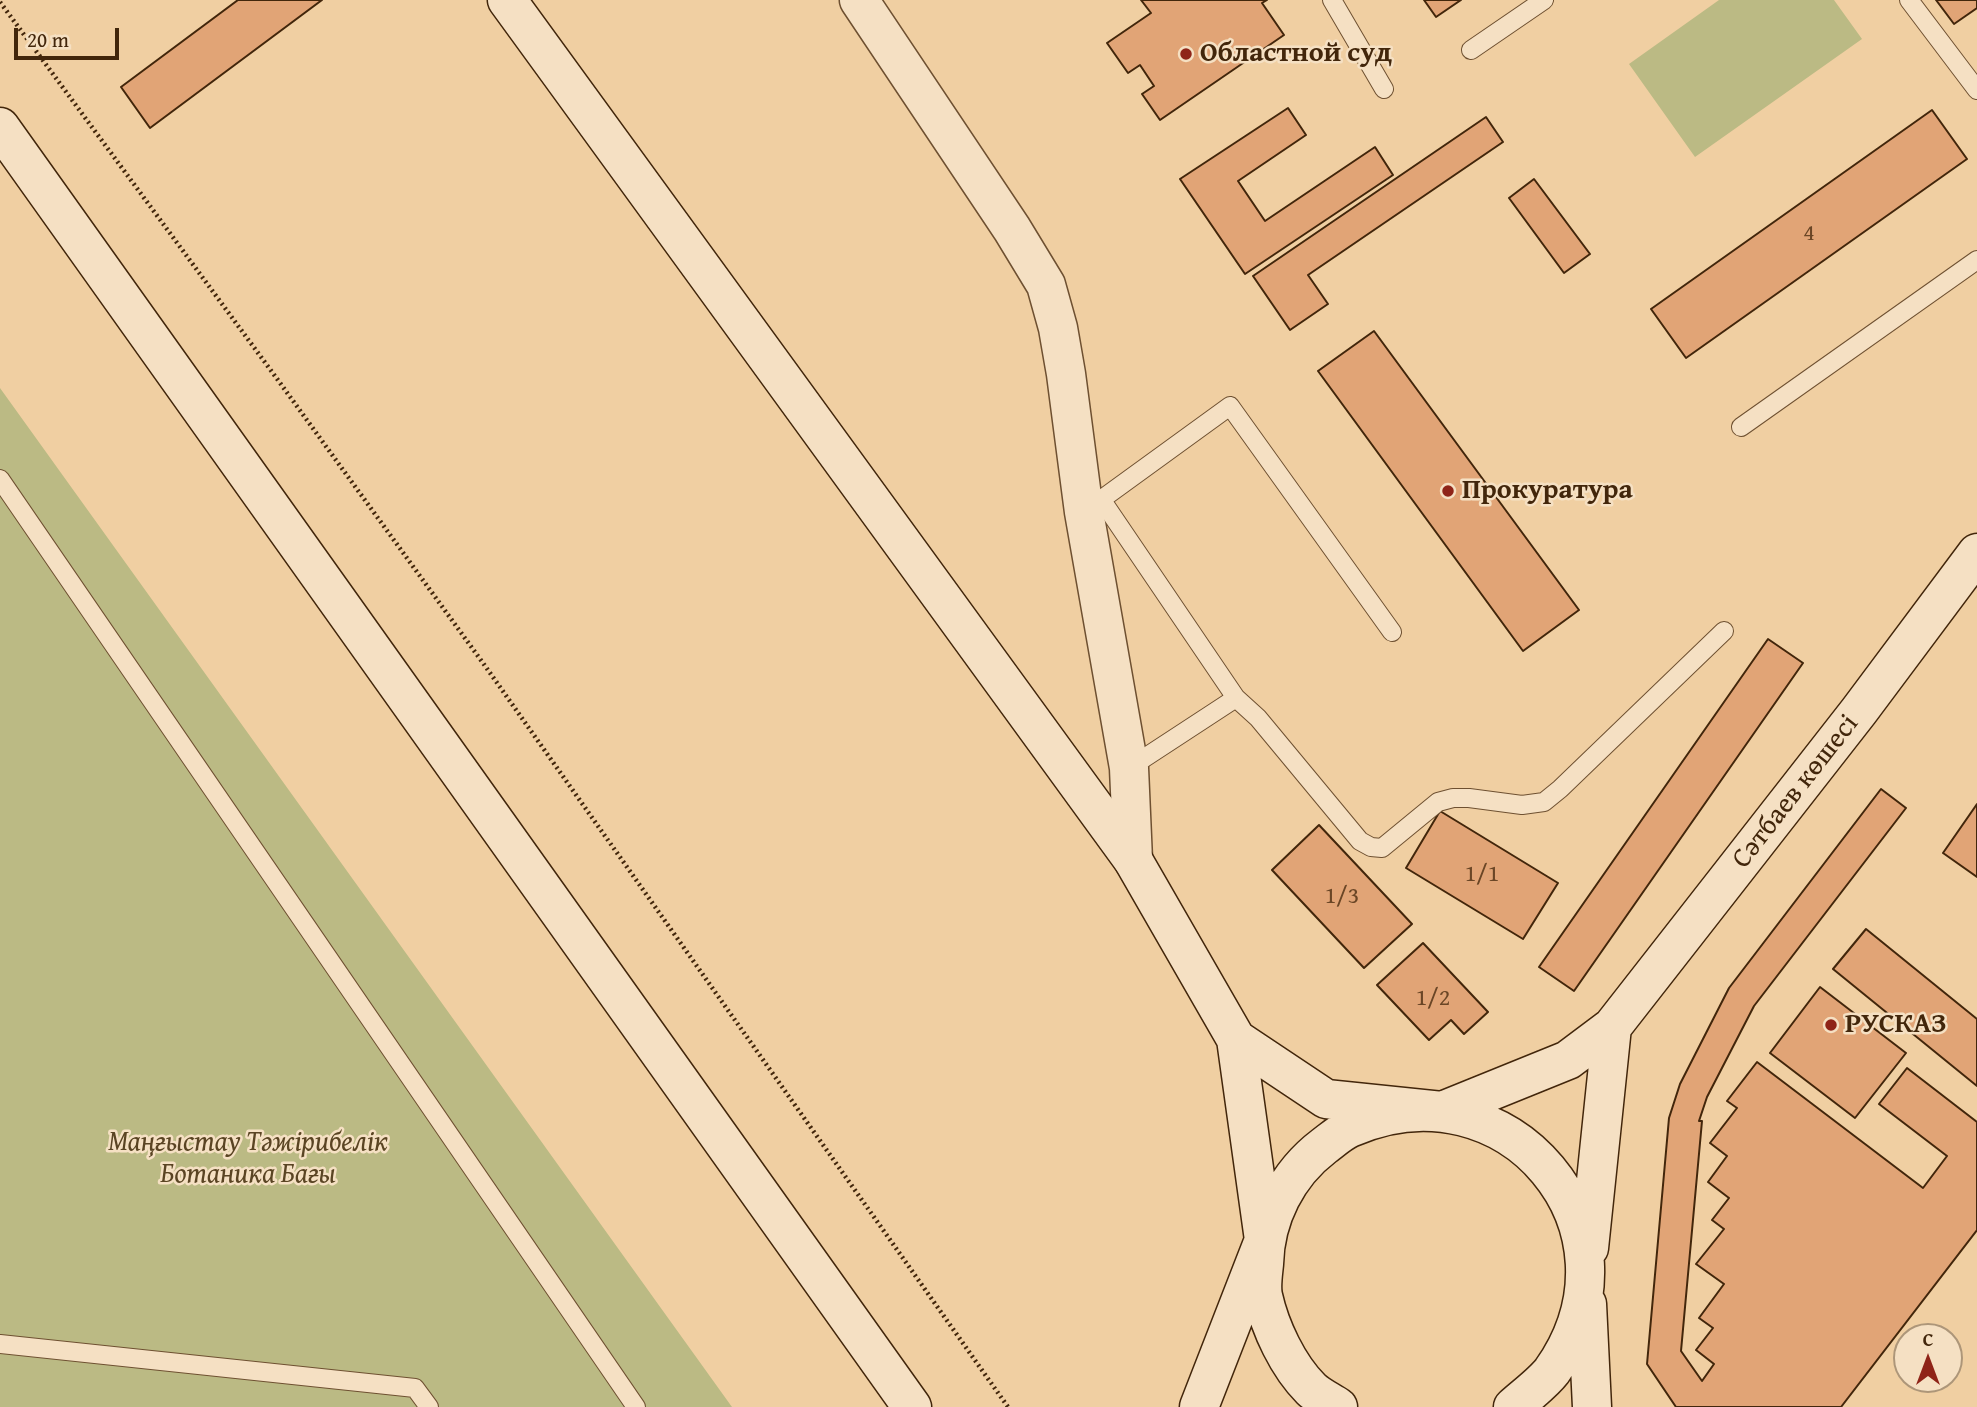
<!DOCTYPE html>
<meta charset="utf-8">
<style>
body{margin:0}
#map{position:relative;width:1977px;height:1407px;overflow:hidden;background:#f0cfa2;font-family:"Gentium Book Plus",serif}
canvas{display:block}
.north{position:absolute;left:1893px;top:1323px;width:70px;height:70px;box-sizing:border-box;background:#f5e0c3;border:2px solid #ad9679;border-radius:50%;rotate:0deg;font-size:19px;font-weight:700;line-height:28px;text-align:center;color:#42260b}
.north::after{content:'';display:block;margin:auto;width:24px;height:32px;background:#8f2418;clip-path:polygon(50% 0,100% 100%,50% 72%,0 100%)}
.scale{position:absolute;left:14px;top:28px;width:105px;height:32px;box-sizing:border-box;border:4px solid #42260b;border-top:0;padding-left:9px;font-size:21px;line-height:24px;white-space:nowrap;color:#42260b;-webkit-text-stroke:5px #f5e0c3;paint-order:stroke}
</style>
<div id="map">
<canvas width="1977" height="1407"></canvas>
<div class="north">С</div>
<div class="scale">20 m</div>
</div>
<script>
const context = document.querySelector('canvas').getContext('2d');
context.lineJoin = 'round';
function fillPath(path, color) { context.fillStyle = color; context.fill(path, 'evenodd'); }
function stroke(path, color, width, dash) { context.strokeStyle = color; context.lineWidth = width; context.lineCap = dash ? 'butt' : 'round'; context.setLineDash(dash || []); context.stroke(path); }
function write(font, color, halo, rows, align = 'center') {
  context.font = font + ' "Gentium Book Plus",serif'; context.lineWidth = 5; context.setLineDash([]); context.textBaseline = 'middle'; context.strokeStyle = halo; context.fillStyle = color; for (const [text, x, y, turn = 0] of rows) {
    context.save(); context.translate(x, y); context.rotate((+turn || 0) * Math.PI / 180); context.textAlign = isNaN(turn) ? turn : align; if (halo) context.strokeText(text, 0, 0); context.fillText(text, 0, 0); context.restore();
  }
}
const green = new Path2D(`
 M1719,0H1834L1862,39L1695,157L1629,64Z
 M0,388L732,1407H0Z`);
const building = new Path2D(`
 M238,0H322L150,128L121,87Z
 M1141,0H1267L1262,3L1284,35L1160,120L1142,94L1154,86L1140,65L1128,73L1107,43L1151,13Z
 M1424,0H1461L1436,17Z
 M1936,0H1977V8L1954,24Z
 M1288,108L1306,135L1238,181L1265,221L1375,147L1393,175L1245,274L1180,179Z
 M1932,110L1967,159L1686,358L1651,309Z
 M1486,117L1503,142L1308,275L1328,304L1290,330L1253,276Z
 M1534,179L1590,254L1564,273L1509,198Z
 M1374,331L1579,610L1523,651L1318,371Z
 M1768,639L1803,663L1574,991L1539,967Z
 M1881,789L1906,808L1754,1006L1707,1097L1699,1121H1702L1681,1351L1702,1381L1714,1364L1696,1350L1713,1328L1699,1318L1724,1284L1696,1264L1724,1229L1712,1220L1729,1198L1708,1182L1727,1156L1710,1143L1737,1108L1727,1101L1757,1062L1923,1188L1947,1156L1879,1104L1907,1068L1977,1122V1230L1841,1407H1676L1647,1364L1669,1118L1680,1084L1729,988Z
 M1977,804V877L1943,853Z
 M1440,811L1558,883L1523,939L1406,868Z
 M1319,825L1412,924L1364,968L1272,870Z
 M1866,929L1977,1019V1086L1833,969Z
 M1423,943L1488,1012L1464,1034L1451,1020L1429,1040L1377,985Z
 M1820,987L1906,1053L1855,1118L1770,1053Z`);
const path = new Path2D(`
 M0,2L275,376L483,663L1008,1407`);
const service = new Path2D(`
 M1332,0L1384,89
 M1909,0L1977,90
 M1471,50L1544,0
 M1741,427L1977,260
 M0,479L636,1407
 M1101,499L1236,698
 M1084,512L1230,406L1392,632
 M1129,768L1236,698L1258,718L1360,841L1371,847L1382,848L1438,802L1453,798H1469L1522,805L1544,802L1560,789L1724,631
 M0,1344L415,1388L429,1407`);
const tertiary = new Path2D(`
 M859,0L1012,229L1046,285L1058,328L1066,374L1084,512L1129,768L1133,860`);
const secondary = new Path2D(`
 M507,0L1133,860L1236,1039L1264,1240L1199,1407
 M0,127L912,1407
 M1236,1039L1326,1099L1442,1111L1568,1060L1612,1027L1859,711L1977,553
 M1589,1248L1612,1027
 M1587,1304L1592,1407
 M1338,1407C1329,1401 1318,1396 1311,1389C1288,1366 1270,1328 1263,1296C1261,1286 1263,1274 1264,1264C1265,1218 1287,1174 1324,1146C1332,1140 1341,1132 1350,1128C1508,1058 1652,1229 1552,1371C1542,1384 1525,1396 1513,1407`);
const markers = [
 [1186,54,7,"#8f2418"],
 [1448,491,7,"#8f2418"],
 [1831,1025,7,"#8f2418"]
];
const numberNames = [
 ["4",1809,234],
 ["1/1",1482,875],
 ["1/3",1342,897],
 ["1/2",1433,999]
];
const poiNames = [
 ["Областной суд",1200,54],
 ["Прокуратура",1462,491],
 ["РУСКАЗ",1845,1025]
];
const streetNames = [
 ["Сәтбаев көшесі",1796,792,-52]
];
const parkNames = [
 ["Маңғыстау Тәжірибелік",248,1143],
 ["Ботаника Бағы",248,1175]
];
fillPath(green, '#bbba84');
fillPath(building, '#e1a476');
stroke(building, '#42260b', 2);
stroke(service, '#6e5031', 20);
stroke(tertiary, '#6e5031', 41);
stroke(secondary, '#42260b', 41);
stroke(path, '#42260b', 4.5, [2, 3.5]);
stroke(service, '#f5e0c3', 18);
stroke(tertiary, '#f5e0c3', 38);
stroke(secondary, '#f5e0c3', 38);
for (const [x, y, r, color] of markers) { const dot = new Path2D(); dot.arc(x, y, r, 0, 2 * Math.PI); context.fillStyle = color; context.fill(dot); stroke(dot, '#f5e0c3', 2.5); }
write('24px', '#6a4626', null, numberNames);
write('bold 28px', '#42260b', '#f5e0c3', poiNames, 'left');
write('28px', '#42260b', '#f5e0c3', streetNames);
write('italic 28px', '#5a4423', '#f5e0c3', parkNames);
</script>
